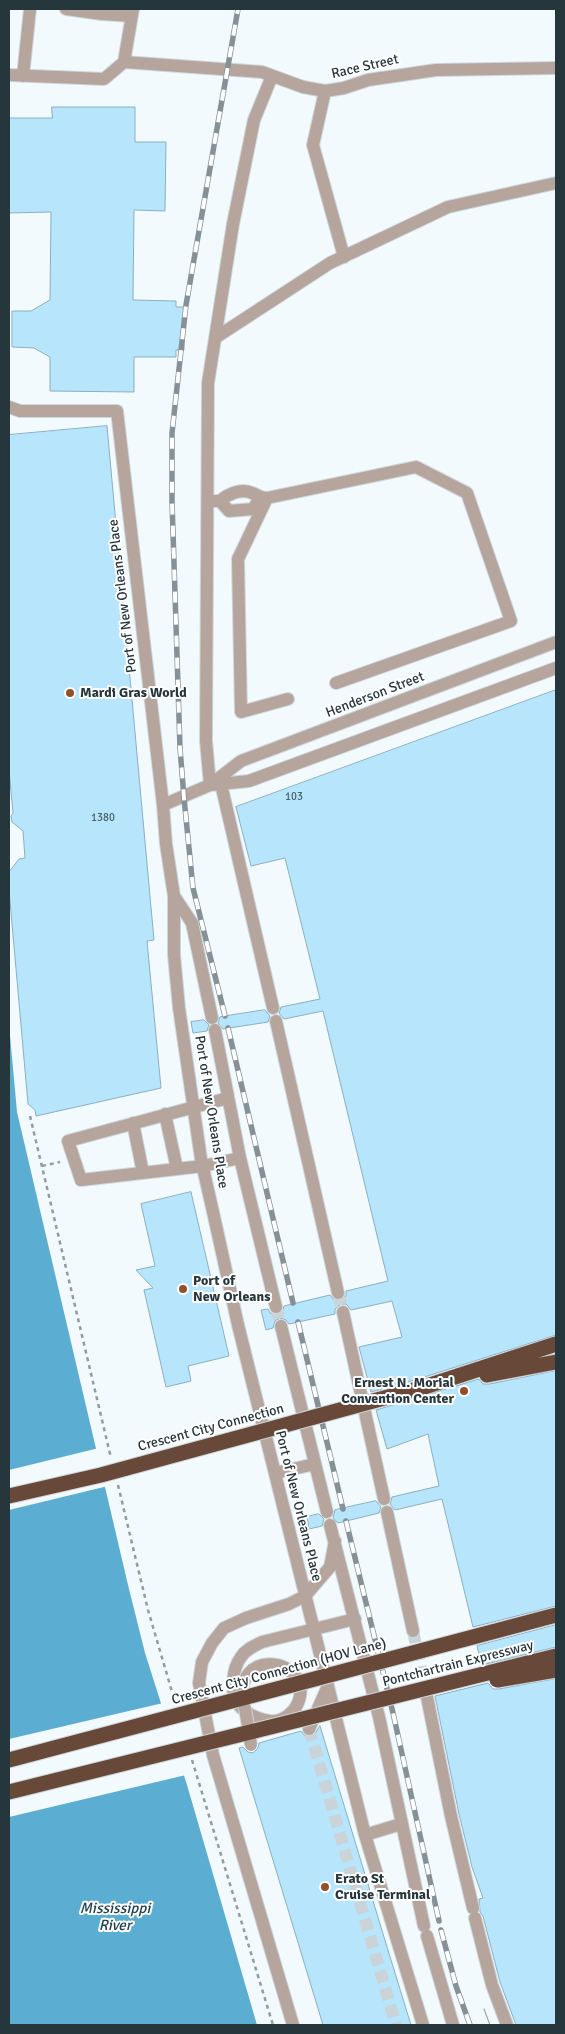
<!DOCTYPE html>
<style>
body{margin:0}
#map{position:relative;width:565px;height:2034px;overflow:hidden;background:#f3fafe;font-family:Signika,sans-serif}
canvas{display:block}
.frame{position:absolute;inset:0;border:10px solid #26363d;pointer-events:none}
</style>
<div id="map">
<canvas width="565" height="2034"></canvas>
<div class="frame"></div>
</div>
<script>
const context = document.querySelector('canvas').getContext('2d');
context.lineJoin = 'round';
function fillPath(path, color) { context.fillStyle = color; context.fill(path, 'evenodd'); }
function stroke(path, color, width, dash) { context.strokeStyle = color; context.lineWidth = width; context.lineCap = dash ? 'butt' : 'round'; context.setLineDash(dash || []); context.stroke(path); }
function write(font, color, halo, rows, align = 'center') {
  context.font = font + ' Signika,sans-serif'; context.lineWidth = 4; context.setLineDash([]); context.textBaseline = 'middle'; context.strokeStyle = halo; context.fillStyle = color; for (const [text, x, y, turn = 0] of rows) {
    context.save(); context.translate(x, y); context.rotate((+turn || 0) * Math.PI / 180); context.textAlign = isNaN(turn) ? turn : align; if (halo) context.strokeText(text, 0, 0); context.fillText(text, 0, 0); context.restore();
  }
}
const water = new Path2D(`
 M9,1024L17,1112L128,1585L145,1653L187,1785L257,2025H9Z`);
const pier = new Path2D(`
 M99,1448L108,1486L9,1510V1470Z
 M163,1703L186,1775L9,1817V1739Z`);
const building = new Path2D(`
 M52,107H135V142H166L165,211L134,210L133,300L176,301V307H184V350H176V357H134V392L50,391V357L34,348L12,347V311H31L50,300L51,212L9,213V118H52Z
 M107,426L154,940L147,941L161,1088L36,1116L35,1110L28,1104L9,890V872L19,859L25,858L23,831L12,822L11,816L13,813L9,770V435Z
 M556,690V1335L418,1379L371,1392L359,1347L402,1337L392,1301L351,1310L346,1304H341L335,1309V1314L289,1324L286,1320L280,1318L275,1321L273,1328L266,1330L261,1310L268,1309L270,1313L277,1315L282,1312L284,1306L330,1295L335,1301H340L346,1296V1291L388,1281L323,1011L284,1019L279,1013L281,1007L320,999L285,858L251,866L236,807Z
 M265,1010L270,1016L268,1022L223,1029L218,1023L220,1017Z
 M204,1020L209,1025L207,1031L193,1033L191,1022Z
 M191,1192L229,1356L188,1366L191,1381L166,1387L144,1290L153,1288L136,1270L155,1266L141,1204Z
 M556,1371V1606L473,1627L442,1499L395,1510L390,1504L392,1497L439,1486L428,1434L387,1449L376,1410L479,1379L483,1384H489Z
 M376,1501L381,1507L379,1513L338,1523L333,1518L335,1510Z
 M319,1514L324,1519L322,1526L309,1529L307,1517Z
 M556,1625V1647L482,1665L477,1646Z
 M556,1679V2025H516L500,1982L483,1916L480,1912L479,1899L483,1898L472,1867L459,1814L435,1696L488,1683L493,1689H498Z
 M320,1726L387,1947L411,2025H323L239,1748L243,1747L248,1752L253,1753L258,1748L259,1743L301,1731L305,1736L310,1737L314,1735Z`);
const minorTunnel = new Path2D(`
 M338,1293L343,1312
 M276,1307L281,1326
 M413,1631L427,1697
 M309,1729L396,2025`);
const path = new Path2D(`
 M30,1116L111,1458
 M42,1166L60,1162
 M118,1485L148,1610L175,1702
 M192,1760L273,2025`);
const minor = new Path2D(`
 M66,9L102,14L103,9
 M102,14L131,16
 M124,62L262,72L303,87L325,91L344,88L368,80L436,70L556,68
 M9,75L104,79L124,62L133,9
 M23,76L30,9
 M325,91L313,145L344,257
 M215,338L330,263L448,207L556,183
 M9,407L20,411H117L163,805L166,844L174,896
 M267,498L238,559L241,712L288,699
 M213,501H220L229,511L253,509L260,498
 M220,501C228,494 241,488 252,493C258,495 260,498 267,498L416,467L467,493L511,621L336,683
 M221,784L273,1008
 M210,785L206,741L208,383L233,224L254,120L272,76
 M210,785L249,781L556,668
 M163,805L210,785L241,761L556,642
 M212,1018L192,923L174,896V955L179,1008L201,1159L213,1212L238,1325L365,1835L423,2025
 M276,1021L338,1293
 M215,1030L240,1158L276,1307
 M228,1098L68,1141L81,1180L203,1166L240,1158
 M165,1114L177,1169
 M133,1123L143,1173
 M343,1312L384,1499
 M281,1326L327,1512
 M275,1473L315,1464
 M387,1512L413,1631
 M330,1525L379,1717L424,1926
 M427,1697L451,1816L473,1908
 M244,1708C229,1643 316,1658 298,1703C294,1712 285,1720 275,1721C267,1722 260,1719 253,1716C247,1713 242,1710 238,1704C230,1692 232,1669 241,1657C246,1649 254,1646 262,1642L355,1619
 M309,1729L328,1686
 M365,1835L401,1824
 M475,1918L492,1985L507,2025
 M427,1936L453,2025
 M293,2025L213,1755L199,1683L202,1662L212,1643L224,1628L246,1618L289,1604L305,1596L330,1567L335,1541`);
const highway = new Path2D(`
 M487,1375L556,1362
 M421,1388L556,1344`);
const tram = new Path2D(`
 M484,2009L490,2025`);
const rail = new Path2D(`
 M225,1016L193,888L184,798L180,748L172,501V433L186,305L238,9
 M228,1028L293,1303
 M298,1322L343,1509
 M346,1521L393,1713L439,1921
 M441,1930L456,1986L470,2025`);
const minorBridge = new Path2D(`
 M245,1708L251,1745`);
const highwayBridge = new Path2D(`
 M9,1496L101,1475L421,1388
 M497,1680L556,1670
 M9,1760L556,1615
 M9,1792L556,1656`);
const markers = [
 [70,693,5,"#954e28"],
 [183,1289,5,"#954e28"],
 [464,1391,5,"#954e28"],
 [325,1887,5,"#954e28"]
];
const numberNames = [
 ["103",294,797],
 ["1380",103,818]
];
const streetNames = [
 ["Race Street",365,67,-13],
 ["Port of New Orleans Place",123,596,-97],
 ["Henderson Street",375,695,-21],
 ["Port of New Orleans Place",211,1112,81],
 ["Crescent City Connection",211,1428,-15],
 ["Port of New Orleans Place",298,1506,76],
 ["Pontchartrain Expressway",458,1664,-14],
 ["Crescent City Connection (HOV Lane)",279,1672,-15]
];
const poiNames = [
 ["Mardi Gras World",80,693],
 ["Port of",193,1281],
 ["New Orleans",193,1297],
 ["Ernest N. Morial",454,1383,"right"],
 ["Convention Center",454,1399,"right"],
 ["Erato St",335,1879],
 ["Cruise Terminal",335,1895]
];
const waterNames = [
 ["Mississippi",115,1909],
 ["River",115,1926]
];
fillPath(water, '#5badd1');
fillPath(pier, '#f3fafe');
fillPath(building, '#b7e5fb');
stroke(building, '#89afc1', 1);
stroke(minorTunnel, '#cad3d7', 12, [12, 6]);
stroke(minor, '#ced7db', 14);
stroke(highway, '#ced7db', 17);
stroke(path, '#919ca2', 2.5, [4, 4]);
stroke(minor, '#b5a59d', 12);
stroke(highway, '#674839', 15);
stroke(tram, '#859196', 1);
stroke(rail, '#859196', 5.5);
stroke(rail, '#fff', 4, [11]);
stroke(minorBridge, '#ced7db', 14, []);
stroke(highwayBridge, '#ced7db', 17, []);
stroke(minorBridge, '#b5a59d', 12);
stroke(highwayBridge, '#674839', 15);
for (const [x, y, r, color] of markers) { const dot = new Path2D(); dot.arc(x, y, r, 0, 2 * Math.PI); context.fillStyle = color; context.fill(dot); stroke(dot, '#fff', 2); }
write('11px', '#4a626c', null, numberNames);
write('14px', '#26363d', '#fff', streetNames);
write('bold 14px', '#26363d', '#fff', poiNames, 'left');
write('italic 15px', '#1e4252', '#fff', waterNames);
</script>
